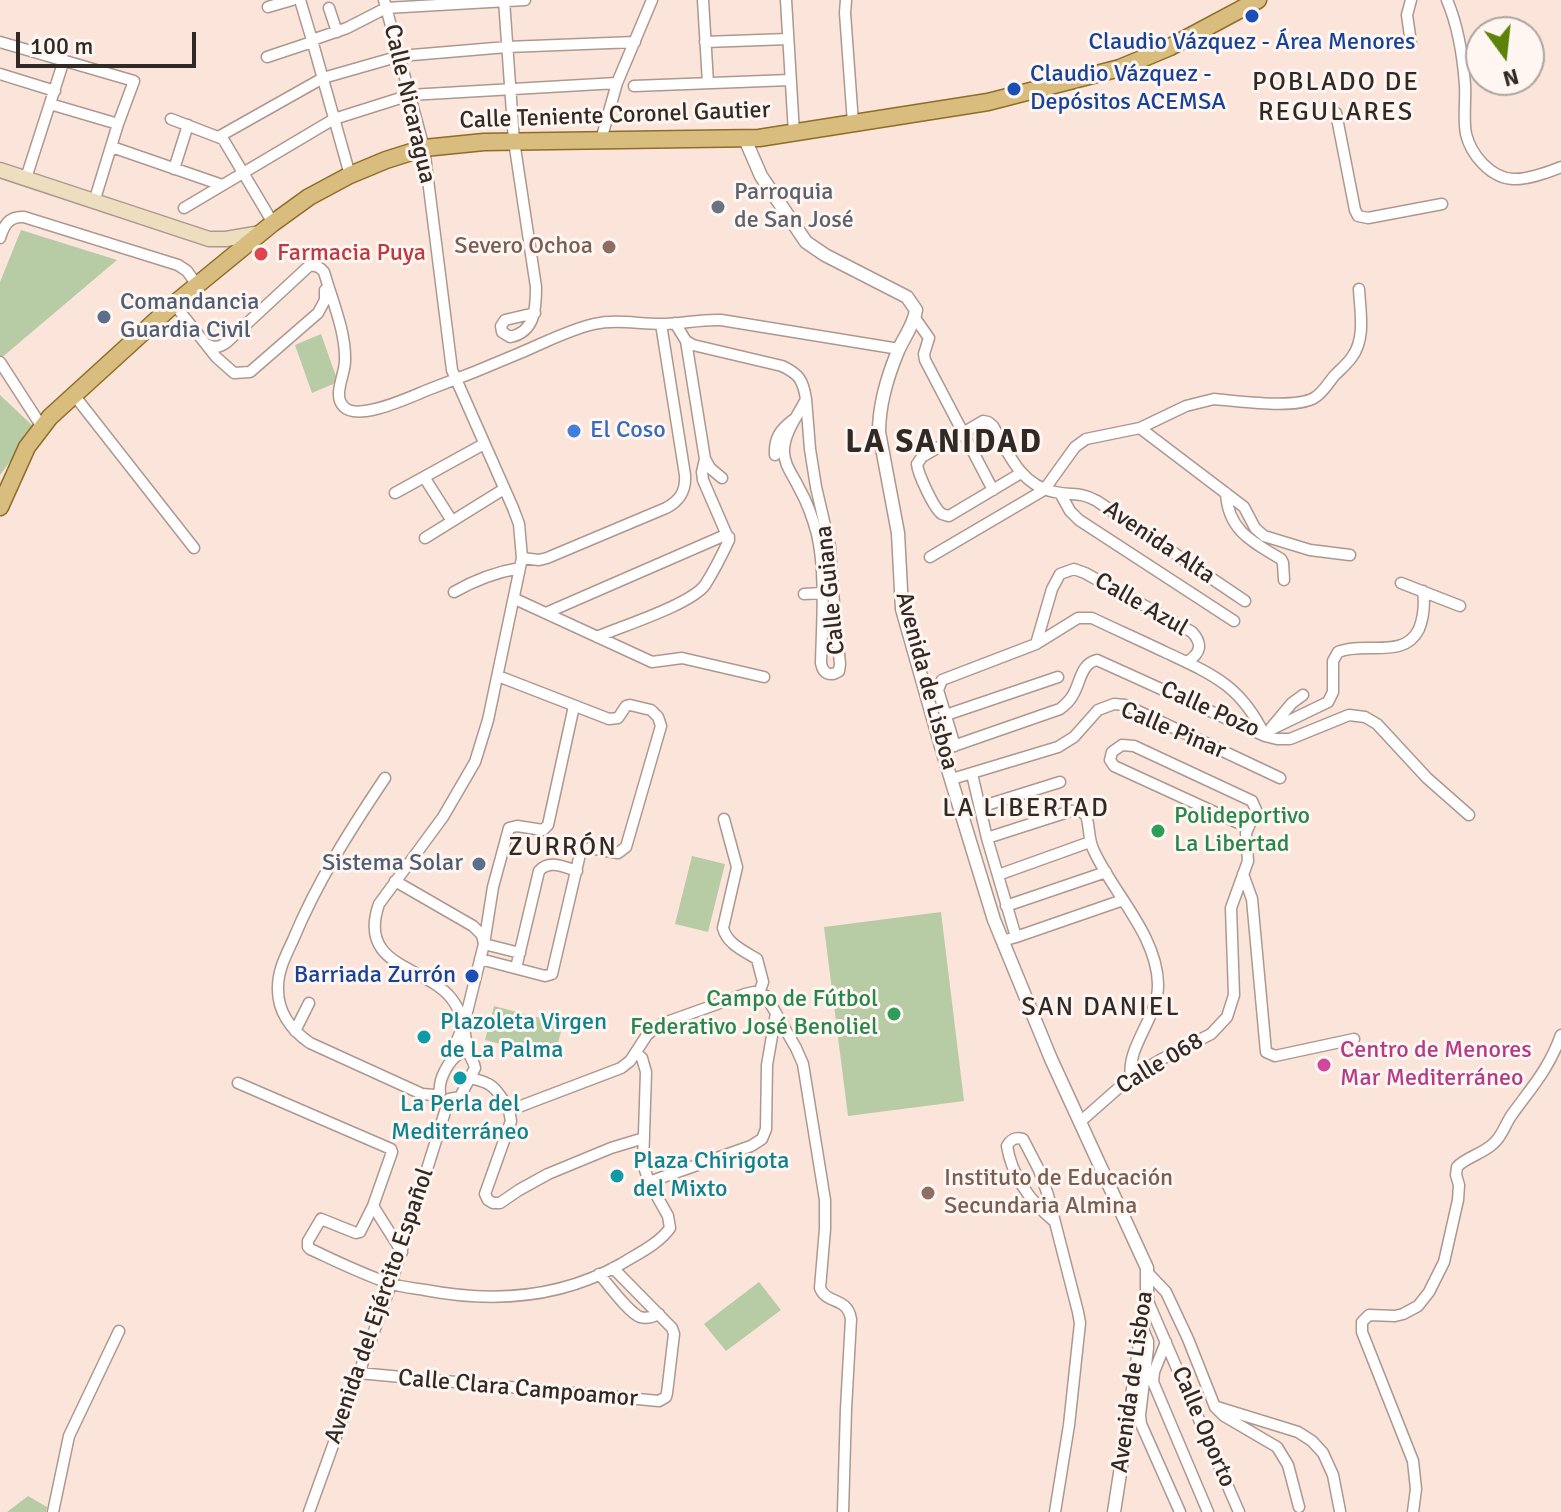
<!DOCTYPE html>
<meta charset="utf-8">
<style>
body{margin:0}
#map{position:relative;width:1561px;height:1512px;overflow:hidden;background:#fbe5db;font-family:Signika,sans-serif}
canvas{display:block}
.north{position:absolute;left:1465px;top:16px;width:80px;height:80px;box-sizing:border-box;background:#fff6f1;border:2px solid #ada49f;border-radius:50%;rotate:165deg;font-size:22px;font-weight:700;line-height:32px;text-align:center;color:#312925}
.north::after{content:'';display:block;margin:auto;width:28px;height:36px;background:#5a8308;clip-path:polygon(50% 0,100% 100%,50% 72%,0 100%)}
.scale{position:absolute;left:16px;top:32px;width:180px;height:36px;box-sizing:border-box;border:4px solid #312925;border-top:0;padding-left:10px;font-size:24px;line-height:28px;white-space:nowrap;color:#312925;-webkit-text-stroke:6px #fff6f1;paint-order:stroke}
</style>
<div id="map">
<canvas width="1561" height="1512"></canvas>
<div class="north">N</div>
<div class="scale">100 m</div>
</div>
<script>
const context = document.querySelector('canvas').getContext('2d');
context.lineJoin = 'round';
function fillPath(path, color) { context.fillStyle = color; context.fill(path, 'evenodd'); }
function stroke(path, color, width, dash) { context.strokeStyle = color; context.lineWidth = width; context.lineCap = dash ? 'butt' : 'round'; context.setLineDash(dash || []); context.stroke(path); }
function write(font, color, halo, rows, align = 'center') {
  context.font = font + ' Signika,sans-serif'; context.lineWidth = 6; context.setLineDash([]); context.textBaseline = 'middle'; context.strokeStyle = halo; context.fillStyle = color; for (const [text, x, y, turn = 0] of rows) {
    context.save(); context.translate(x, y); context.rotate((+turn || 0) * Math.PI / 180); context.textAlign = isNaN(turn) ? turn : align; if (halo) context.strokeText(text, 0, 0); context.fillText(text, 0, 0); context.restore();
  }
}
const green = new Path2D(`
 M21,230L117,260L0,359V282Z
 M321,334L338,382L312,393L295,345Z
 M0,395L35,428L0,475Z
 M692,856L725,864L708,932L675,924Z
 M941,912L964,1101L848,1116L824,927Z
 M494,1006L563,1024L554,1058L485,1040Z
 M759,1282L781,1310L726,1351L704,1324Z
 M28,1496L47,1507L46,1512H7Z`);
const minor = new Path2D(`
 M300,0L312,40
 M384,0L424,148L452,370L513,508L519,524L522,558L488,720L475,762L443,817L379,904C357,967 424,965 451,998C464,1014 464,1032 468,1051C470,1058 474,1061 475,1068L460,1097L449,1099
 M504,0L514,141L536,287C536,309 535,332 510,337L502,332L501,326L505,320L535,313
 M703,0L708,83
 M786,0L794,133
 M846,0L845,13L853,123
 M1411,0L1407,15L1411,43
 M1447,0C1458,26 1463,57 1465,85C1466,101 1463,118 1466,134C1471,155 1491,178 1513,179C1526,180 1549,172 1561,167
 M268,7L292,0
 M329,8L337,32
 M0,42L134,81L118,124L94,202
 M705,42L788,39
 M267,57L312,42
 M0,74L55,91
 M634,86L790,80
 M50,104L118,124
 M1336,113L1355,210L1358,216L1368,218L1442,204
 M171,119L223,139L273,223
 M220,136L323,78L400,56L507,47L635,42
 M601,140L617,83L652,0
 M112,147L222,185
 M174,169L188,125
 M350,175L312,40L347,28L386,8L525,0
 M26,178L64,60
 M184,208L334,119L410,95L617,83
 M0,238C4,225 9,216 24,217L178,265L187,271L197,285
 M324,272C332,300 346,332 345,361C345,375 332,396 344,407C359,422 412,396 430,389C460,378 490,366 520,353C544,343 568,330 594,324C616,319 638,324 661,324C681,324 701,319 721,320L899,349
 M174,304L216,357L234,373L250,372L318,313L325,300V290
 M915,318L929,338L924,354L925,360L993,490
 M675,323L686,341L693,345L782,366C799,374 803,380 806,399C799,414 785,431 784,449C783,464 793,475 799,488C807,502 813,519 817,534C826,573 822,623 821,663C823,674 830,677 839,671L840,664L833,593L830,547L816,487L810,449L806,399
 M686,341L705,459L710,468L722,478
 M206,344C215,348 219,348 227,342L309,266C316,265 320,267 324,272
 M0,362L42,427
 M74,395L194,548
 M1140,428L1244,507L1255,528L1264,536L1310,550L1350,555
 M775,455C774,438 780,430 793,420
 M1021,473L949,516C946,515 944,515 942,514C934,509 918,474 917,464L922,457L983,421L988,422L993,426C1008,453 1021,486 1055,492C1073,496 1079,491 1097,501L1245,601
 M424,477L452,521
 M395,493L484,444
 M1060,493L1070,511L1079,520L1234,621
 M1226,493C1228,531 1253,542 1281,559L1283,563L1284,580
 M425,538L504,489
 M930,557L1044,490L1075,447L1086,439L1140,428L1186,406L1214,399C1237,401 1295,409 1314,398C1323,393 1328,383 1335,375C1341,369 1348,363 1352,357C1366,338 1360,311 1359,289
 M522,558L539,560L547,558L666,508C680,501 686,491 685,475L661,324
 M1401,583L1460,606
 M454,592C475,580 496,572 520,568
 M804,594L822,593
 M515,599L652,662L682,658L764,677
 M546,613L723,536L729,537
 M597,637C622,626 690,605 705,585C714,571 722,555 729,540L703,480L702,472L705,459
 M1036,644L1052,589L1060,574L1074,569L1085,573L1192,632C1203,644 1201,653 1187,662
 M946,715L1058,677
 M1271,728L1292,703L1303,695
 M1270,730L1328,702L1333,692V661L1338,652C1365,641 1404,660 1419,629C1424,616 1425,605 1423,591
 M955,746L938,690L942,680L1036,644L1078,618H1092C1117,630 1142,641 1167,653C1214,675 1241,686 1265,736
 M942,750L1060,709C1066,704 1071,700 1074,693C1081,680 1081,664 1097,660L1265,736L1277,739H1290L1349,715L1365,717L1377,724L1427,778L1469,815
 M972,774L987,838L1016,937L1002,941
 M385,778C350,830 317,882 293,940C286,955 278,970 278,987C277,1011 291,1030 310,1043L422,1094L434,1095L440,1093
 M952,779L1058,747L1074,737L1098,710L1114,704L1125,705L1280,778
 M980,807L1060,782
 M724,819L737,867L723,928C727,944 744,951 757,959L763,982L759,993
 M987,838L1071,811H1080L1086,815C1090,827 1088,840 1094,851C1113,893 1157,935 1158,984C1159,1016 1126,1047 1131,1077
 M1243,874L1252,899L1266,1052L1275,1056L1354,1039
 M998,875L1090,842
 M395,881L473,926L482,935L484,944L464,1024L455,1045L454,1056
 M1006,906L1106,872
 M1016,937L1123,900
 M520,953L484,944L493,887L509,828L517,826L543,830L548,825L574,706
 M480,959L545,976L552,974L580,854L590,848L618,853L626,847L661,726L658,717L651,710L630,705L626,706L618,718L609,719L498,676
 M516,968L539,871C549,859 564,867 577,871
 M295,1031L309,1003
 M471,1078C477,1080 484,1081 490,1085C503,1093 501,1109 521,1106L621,1068L630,1061L647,1035L655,1028L664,1023L745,994L754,992L766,996L796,1048L803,1064L825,1200V1229L820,1288C827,1305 847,1296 851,1319L846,1409L843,1512
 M238,1083L391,1149L392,1152L373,1206L360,1232L356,1233L321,1219L308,1241V1247L310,1249C336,1261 362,1274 389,1283C400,1287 413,1288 425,1290C493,1303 559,1299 621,1264C637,1254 659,1244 670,1228L668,1216L649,1182L643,1164L646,1072L642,1058L636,1053
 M440,1093C438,1080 448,1061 459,1054
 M504,1101L509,1110L511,1121L485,1194L488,1200L493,1203H500L519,1190L548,1174L611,1148L644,1138
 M1080,1122L1131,1077L1160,1060L1211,1034L1227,1017L1234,995L1231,908L1248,861L1246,833L1256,810L1252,801L1134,746L1122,745L1112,752L1110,760L1114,766L1247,827
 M649,1182L751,1146L762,1139L766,1129L767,1065L776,1013
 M373,1206L402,1252
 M1055,1222C1031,1202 1012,1177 1007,1146C1011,1139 1015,1137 1023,1139L1039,1170L1048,1195L1078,1312L1080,1323L1069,1425L1055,1512
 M1147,1272L1166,1292L1188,1339L1215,1407L1224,1416L1277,1447L1288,1465L1299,1507
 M599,1274C609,1285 628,1312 640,1317C647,1319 653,1317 659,1314
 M1147,1299L1239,1512
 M1142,1327L1148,1341V1348L1140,1415L1141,1424L1180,1512
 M1166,1342L1154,1372L1153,1382L1208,1512
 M359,1373L659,1401L666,1397L667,1393L674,1334L672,1328L613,1268
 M1217,1407L1298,1432L1312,1441L1323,1453L1333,1475L1340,1511
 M53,1512L69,1436L119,1331
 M309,1512L391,1284L449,1099
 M1413,1512L1416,1489L1413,1461L1362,1332V1322L1369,1315L1395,1316L1403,1314L1418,1306L1429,1292L1444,1262L1458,1200L1459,1185L1456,1175L1457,1167C1466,1157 1483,1154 1494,1143C1502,1136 1505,1125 1511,1116C1531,1088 1549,1069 1561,1035`);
const tertiary = new Path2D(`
 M745,139L761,176L806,242L825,255L907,297L916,310C914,325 904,337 898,351C888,375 879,405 879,432L898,533L902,609L942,750L994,920L1051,1059L1147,1268V1299L1114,1512`);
const secondary = new Path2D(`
 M0,170L209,239H226L261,233`);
const primary = new Path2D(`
 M0,507L27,447L50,417L174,304L273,223L309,197L350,175L386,160L424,148L484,142L759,138L988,102L1120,68L1170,47L1258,0`);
const markers = [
 [1252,16,8,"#1a4fb4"],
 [1014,89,8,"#1a4fb4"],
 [718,207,8,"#6b7280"],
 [609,247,8,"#8d6e63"],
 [261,254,8,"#e0444e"],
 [104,317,8,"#5c6f8a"],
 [574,431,8,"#3f7fe0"],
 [1158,831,8,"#2e9e5b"],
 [479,864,8,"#5c6f8a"],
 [472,976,8,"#1a4fb4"],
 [894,1014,8,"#2e9e5b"],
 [424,1037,8,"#0f9aa8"],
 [1324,1065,8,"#d1479c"],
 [460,1078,8,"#0f9aa8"],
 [617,1176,8,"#0f9aa8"],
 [928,1193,8,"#8d6e63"]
];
const transitNames = [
 ["Claudio Vázquez - Área Menores",1252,43],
 ["Claudio Vázquez -",1030,75,"left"],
 ["Depósitos ACEMSA",1030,103,"left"],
 ["Barriada Zurrón",456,976,"right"]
];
const streetNames = [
 ["Calle Nicaragua",409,104,77],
 ["Calle Teniente Coronel Gautier",615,116,-2],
 ["Avenida Alta",1159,543,34],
 ["Calle Guiana",831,590,-96],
 ["Calle Azul",1141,605,30],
 ["Avenida de Lisboa",926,681,75],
 ["Calle Pozo",1210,710,24],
 ["Calle Pinar",1173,731,23],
 ["Calle 068",1160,1064,-31],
 ["Avenida del Ejército Español",380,1306,-71],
 ["Avenida de Lisboa",1133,1382,-82],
 ["Calle Clara Campoamor",518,1389,5],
 ["Calle Oporto",1203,1427,67]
];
const worshipNames = [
 ["Parroquia",734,193],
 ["de San José",734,221]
];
const educationNames = [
 ["Severo Ochoa",593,247],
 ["Instituto de Educación",944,1179,"left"],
 ["Secundaria Almina",944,1207,"left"]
];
const healthNames = [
 ["Farmacia Puya",277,254]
];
const serviceNames = [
 ["Comandancia",120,303],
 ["Guardia Civil",120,331],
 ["Sistema Solar",463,864,"right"]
];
const shopNames = [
 ["El Coso",590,431]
];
const leisureNames = [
 ["Polideportivo",1174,817],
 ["La Libertad",1174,845],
 ["Campo de Fútbol",878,1000,"right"],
 ["Federativo José Benoliel",878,1028,"right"]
];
const cultureNames = [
 ["Plazoleta Virgen",440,1023],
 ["de La Palma",440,1051],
 ["La Perla del",460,1105,"center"],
 ["Mediterráneo",460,1133,"center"],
 ["Plaza Chirigota",633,1162],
 ["del Mixto",633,1190]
];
const hotelNames = [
 ["Centro de Menores",1340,1051],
 ["Mar Mediterráneo",1340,1079]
];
const neighbourhoodNames = [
 ["POBLADO DE",1336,83],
 ["REGULARES",1336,113],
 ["LA LIBERTAD",1026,809],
 ["ZURRÓN",563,848],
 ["SAN DANIEL",1101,1008]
];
const districtNames = [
 ["LA SANIDAD",944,444]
];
fillPath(green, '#b7cba4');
stroke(minor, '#ad988f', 13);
stroke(tertiary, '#ad988f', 15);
stroke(secondary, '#ad988f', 17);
stroke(primary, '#8d6d28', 19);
stroke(minor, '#fff', 10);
stroke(tertiary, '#fff', 12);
stroke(secondary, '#ecdebf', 14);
stroke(primary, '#d9bd7f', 16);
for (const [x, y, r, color] of markers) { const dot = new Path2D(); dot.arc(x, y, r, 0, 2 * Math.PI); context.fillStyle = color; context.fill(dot); stroke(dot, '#fff6f1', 3); }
write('24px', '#164399', '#fff6f1', transitNames);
write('24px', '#312925', '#fff6f1', streetNames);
write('24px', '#5b616d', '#fff6f1', worshipNames, 'left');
write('24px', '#785e54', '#fff6f1', educationNames, 'right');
write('24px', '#be3a42', '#fff6f1', healthNames, 'left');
write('24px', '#4e5e75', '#fff6f1', serviceNames, 'left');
write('24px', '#366cbe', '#fff6f1', shopNames, 'left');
write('24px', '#27864d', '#fff6f1', leisureNames, 'left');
write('24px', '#0d838f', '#fff6f1', cultureNames, 'left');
write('24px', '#b23c85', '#fff6f1', hotelNames, 'left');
context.letterSpacing = '2px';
write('26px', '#312925', '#fff6f1', neighbourhoodNames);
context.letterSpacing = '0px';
context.letterSpacing = '2px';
write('bold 32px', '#312925', '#fff6f1', districtNames);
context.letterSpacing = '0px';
</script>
